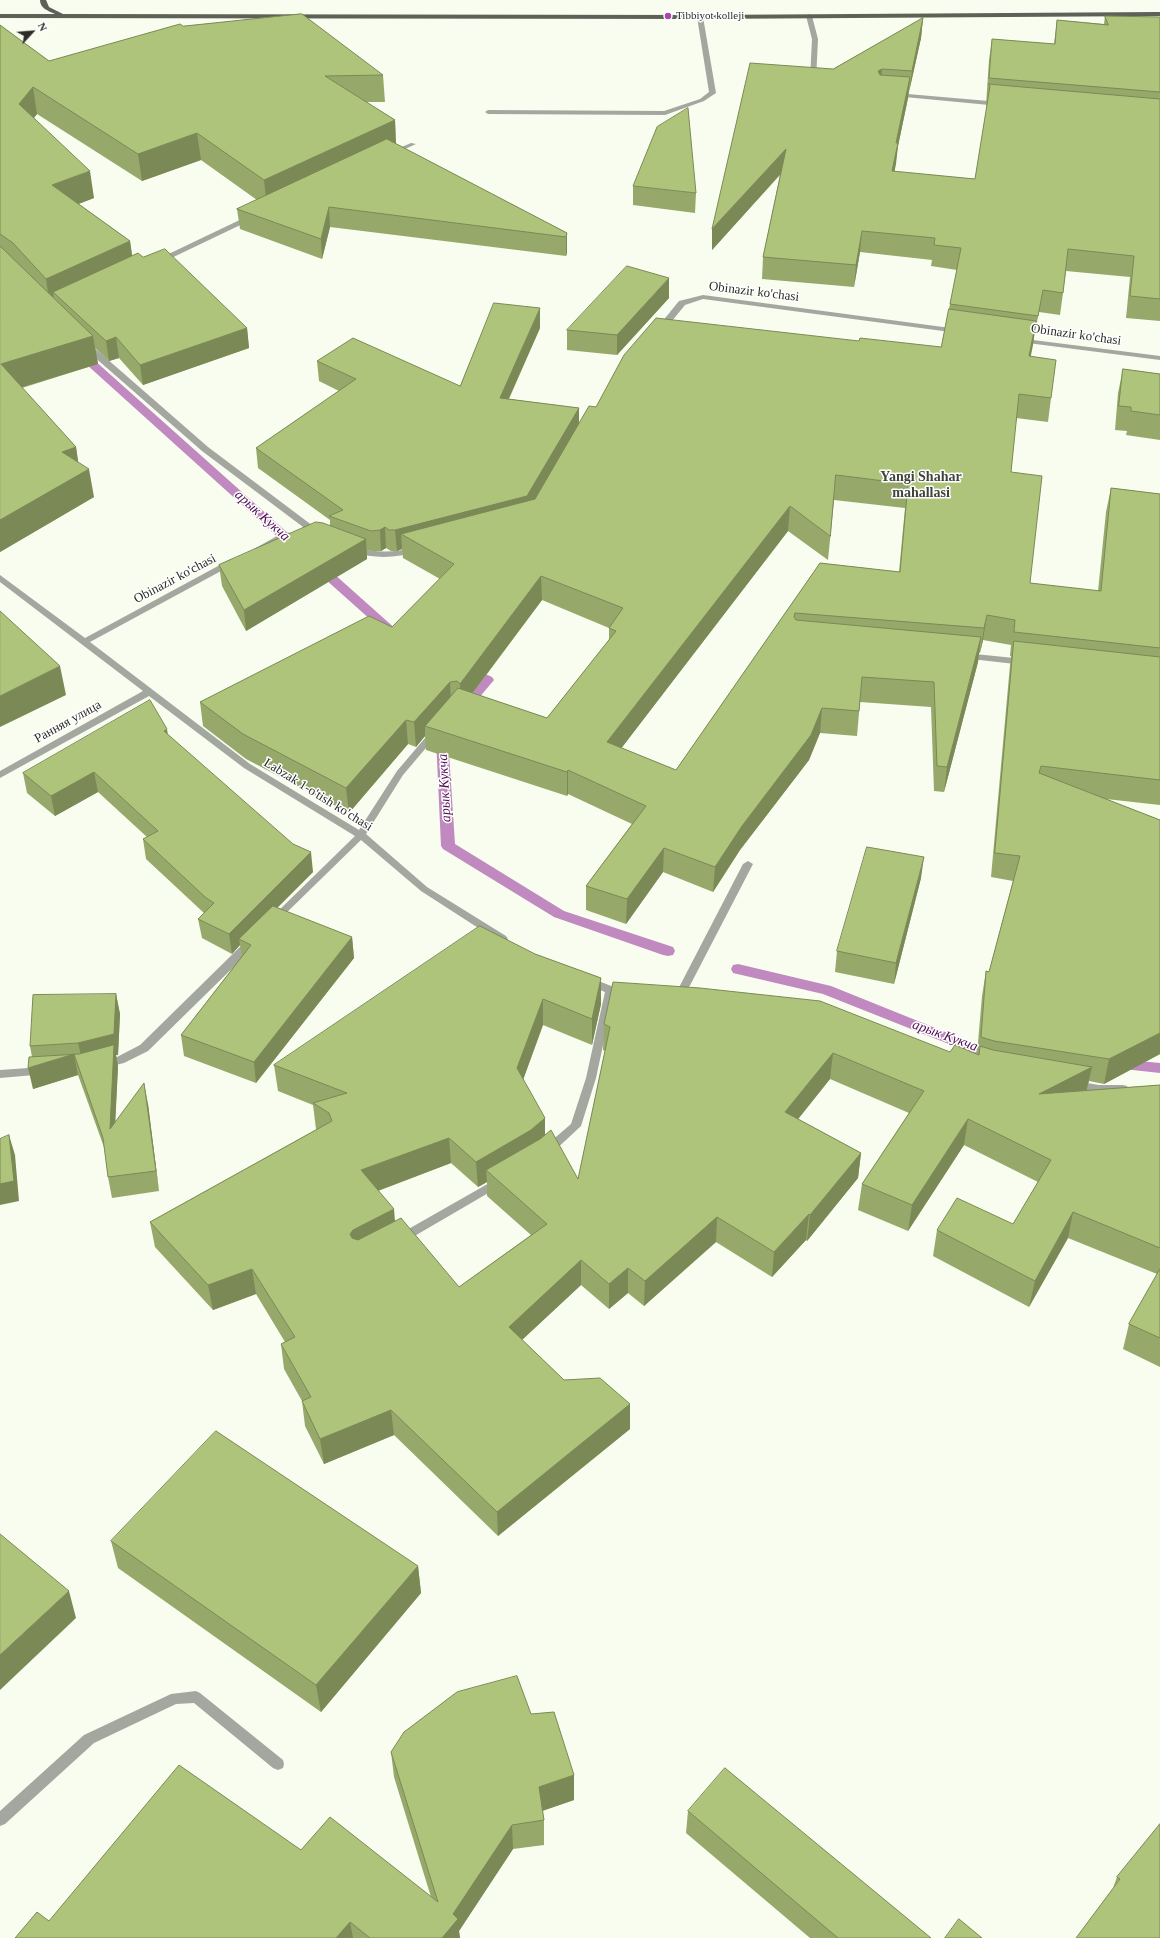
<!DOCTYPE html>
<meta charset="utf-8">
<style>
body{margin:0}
#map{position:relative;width:1160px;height:1938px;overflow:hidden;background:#f8fdef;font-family:Georgia,serif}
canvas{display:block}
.north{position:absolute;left:12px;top:12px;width:40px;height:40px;-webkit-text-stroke:3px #fff;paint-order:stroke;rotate:64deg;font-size:11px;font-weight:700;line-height:16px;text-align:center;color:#2b2c27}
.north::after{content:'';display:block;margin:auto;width:14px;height:18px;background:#2b2c27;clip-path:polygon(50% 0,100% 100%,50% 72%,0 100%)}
</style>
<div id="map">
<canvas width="1160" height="1938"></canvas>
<div class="north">N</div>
</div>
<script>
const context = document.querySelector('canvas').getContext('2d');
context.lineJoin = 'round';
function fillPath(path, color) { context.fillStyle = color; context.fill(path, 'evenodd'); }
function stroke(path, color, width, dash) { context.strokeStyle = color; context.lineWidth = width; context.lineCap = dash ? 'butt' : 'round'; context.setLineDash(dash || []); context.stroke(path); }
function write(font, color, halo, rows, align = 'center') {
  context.font = font + ' Georgia,serif'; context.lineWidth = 3; context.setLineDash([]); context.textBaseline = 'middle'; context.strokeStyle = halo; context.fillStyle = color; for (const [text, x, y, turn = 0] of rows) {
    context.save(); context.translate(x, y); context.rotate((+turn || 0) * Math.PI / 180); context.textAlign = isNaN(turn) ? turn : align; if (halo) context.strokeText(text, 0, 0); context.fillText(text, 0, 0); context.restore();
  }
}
const stream = new Path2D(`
 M80,350L84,351L299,543L301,546L299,549H291L76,355L75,353L76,351Z
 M320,564L324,565L398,631L400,634L398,637H390L316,571L314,568L316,565Z
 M468,666L492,677L494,680L467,712H459L457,709L480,681L464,673L462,670L464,667Z
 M442,734L447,735L448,738L455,844L564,911L673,947L675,951L673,955L668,956L663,955L554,917L443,849L441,846L436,738L437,735Z
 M738,964L831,986L975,1044L1002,1047L1004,1051L1002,1055L997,1056L974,1054L823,994L733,973L731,969L733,965Z
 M1119,1059L1160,1063V1073L1114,1068L1112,1064L1114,1060Z`);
const minor = new Path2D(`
 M809,14L812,16L818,39L816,80L813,82L810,80L812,39L806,16Z
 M700,15L703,17L716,93L704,101L665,115L488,114L485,112L488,110L664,111L700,99L709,92L697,17Z
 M896,93L1000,102L1003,104L1000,106L894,96L893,95Z
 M411,143L416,144L394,154L388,153Z
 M248,216L255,218L163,262H157L156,260Z
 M703,295L958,329L962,331L958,333L703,299L685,305L663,332H657V328L679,301Z
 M1017,338L1160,356V360L1020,342L1016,340Z
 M84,344H90L208,447L321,532V536H315L202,451L84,348Z
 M284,532L299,534L303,537L299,540L285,538L258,552L254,549Z
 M355,547C377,553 393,553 415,547L419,550L418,552C395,558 375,559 352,552L351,550Z
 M231,559L234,560V564L90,642L250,764L359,830L397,771L431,731H437L439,733L437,735L403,775L366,834L427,887L506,936L508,939L506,942H500L421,891L361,840L278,921H272L270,919L272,917L355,836L244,768L149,696L0,778V771L143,691L0,582V575L85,638Z
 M965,653L1024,659L1028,662L1024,665L962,658L961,656Z
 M748,861L753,864L684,997L683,1000H675L674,997L743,864Z
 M251,939L255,940L256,943L255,946L148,1051L124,1063L103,1068L99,1067L98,1064L99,1061L117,1057L140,1045L247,940Z
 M589,977L611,986L629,989L630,992L625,996L614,994L596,1078L581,1126L551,1154H543L542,1151L543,1148L571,1124L586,1078L605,992L585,984L584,981L585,978Z
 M42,1067L46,1068L47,1071L46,1074L0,1078V1070Z
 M1075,1081L1099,1085H1123L1127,1086L1128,1089L1127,1092L1123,1093H1099L1071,1088L1070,1085L1071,1082Z
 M498,1178L502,1179L503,1182L502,1185L406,1241L402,1242L398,1241L397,1238L398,1235Z
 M196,1691L200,1693L283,1760L284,1764L283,1768L278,1770L273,1768L194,1703L176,1704L94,1743L5,1824L0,1826V1811L84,1735L171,1694Z`);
const major = new Path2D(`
 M40,0H46L49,7L63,14L700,15L1160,12V16L700,19L0,18V14H55C48,11 40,8 40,0Z`);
const wall = new Path2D(`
 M1105,16L1160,17V321L1126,318L1130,277L1066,271L1060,315L1039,312L1030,357L1051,398L1048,422L1016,418L1011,472L1030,583L1098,591L1106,512L1111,488L1160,494V805L1106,799L1160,820V1054L1104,1084L1089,1081L1087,1090L1160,1085V1367L1123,1349L1129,1324L1157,1274L1068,1238L1029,1307L933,1256L937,1230L1013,1224L1038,1182L964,1145L908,1231L858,1210L862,1184L909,1113L830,1079L798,1119L861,1153L858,1178L807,1241L806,1240L772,1277L716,1242L644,1306L628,1293L609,1309L581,1285L522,1340L564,1380L630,1404V1429L498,1536L394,1435L324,1464L305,1426L302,1401L284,1369L281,1344L285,1342L256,1294L213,1310L155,1247L150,1222L317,1129H316L313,1105L278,1091L274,1065L535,954L601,978V1004L592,1045L543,1025L523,1079L545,1135L578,1179L605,1051L603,1050L604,1024L977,1054L982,996L986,971L989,972L1013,881L991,877L1010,665L1011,656H1010L1011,645L983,640L980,653H979L978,662L944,792L934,791L931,707L860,702L857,736L820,733L809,760L740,850L713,892L663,872L626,924L586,910V886L632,824L568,794L567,796L426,750L425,736L416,747L408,744L349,813L246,759L203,726L200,702L392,627L440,579L403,558L402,549L397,551H391L386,548L381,551H372L367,550V559L246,631L222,586L219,565L330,525V520L258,468L256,448L339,391L319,381L317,361L460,386L540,328L509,399L579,408V424L596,407L859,341L941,347L957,270L931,266L932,260L860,252L854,287L762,279L763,257L780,175L712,250V229L833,69L923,18L921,38L909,92L908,98L898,146L894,172L975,179L987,106L986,105L989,60L992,39L1054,44L1057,20L1104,24ZM834,500L905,508L899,572L820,563L676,770L621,748L788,531L828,560ZM542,600L609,628V640L547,718L473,693ZM451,1163L478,1187L487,1182V1196L531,1235L459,1287L395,1221L378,1191Z
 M0,25L49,61L183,26L383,75L385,102H366L395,120L396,144L567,233V253L566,256L330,227L322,259L240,229L237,209L257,200L201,160L142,181L37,114L34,118L94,198L79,204L130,241L132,256L247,328L249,348L143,385L119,358L109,361L95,348L98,364L22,388L76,447L78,462L94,497L0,552Z
 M633,186L696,193L695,213L633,205Z
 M669,298L617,355L567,350V330Z
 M1123,369L1160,374V440L1126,435L1127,431L1115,430L1118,393Z
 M168,735L313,872L277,908L352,937L354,958L256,1083L184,1056L181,1035L242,956L240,945L232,954L202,938L198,919L204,913L146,859L143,839L147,837L98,792L55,816L27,793L23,773Z
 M921,878L894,984L835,972L837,951Z
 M116,994L120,1014L118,1055H116L118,1066L115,1122L148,1104L159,1191L112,1198L108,1177L105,1150L78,1075L33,1089L32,1057L30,1046Z
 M111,1541L418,1566L421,1593L321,1712L118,1568Z
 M531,1714L574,1775V1800L542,1811L544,1820V1845L513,1849L459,1931L460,1938H15L49,1921L301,1850L431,1897L394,1777L391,1752Z
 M688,1811L931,1938H810L686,1833Z
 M1160,1824L1113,1888L1117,1877Z`);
const shadedWall = new Path2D(`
 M923,18L921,38L909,92L912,71Z
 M882,69L880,90L878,71Z
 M910,77L908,98L898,146L896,164L890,193L896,143Z
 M33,87L37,114L23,131L19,104Z
 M395,120L396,147L267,207L264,180Z
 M197,133L201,160L142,181L138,154Z
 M786,149L784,170L712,250V229Z
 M90,171L94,198L56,212L52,185Z
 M329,207L330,227L322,259L321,239Z
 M862,231L860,252L854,287L856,265Z
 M567,233V253L566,256V237Z
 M130,241L134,268L53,292L55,304L50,306L46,279Z
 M669,278V298L617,355V335Z
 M540,308V328L500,418V398Z
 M1036,321L1033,345L1026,380L1029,356Z
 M247,328L249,348L143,385L140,365Z
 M93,336L98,364L6,392L1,364Z
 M116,337L119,358L109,361L106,341Z
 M579,408V429L527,517L401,534L402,549L397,551L395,530Z
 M76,447L80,474L89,469L94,497L0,552V520L62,452Z
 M790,506L788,531L607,767V742Z
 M385,527L386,548L381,551L380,530Z
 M366,539L367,559L246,631L244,610Z
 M541,576L542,600L461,708L460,684Z
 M987,615L983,640L980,653L984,628Z
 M981,637L978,662L944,792L947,767Z
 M60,666L66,695L0,727V696Z
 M450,682L451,706L425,726V736L416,747L414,722Z
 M822,708L820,733L809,760L740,850L713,892L715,867L742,826Z
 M406,720L408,744L349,813L346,788Z
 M167,729L170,749L164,731Z
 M568,770V794L567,796V772Z
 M94,772L98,792L55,816L51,796Z
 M664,848L663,872L626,924L627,899Z
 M311,852L313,872L244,941L239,939L240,945L232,954L229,934Z
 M924,857L921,878L894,984L896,963Z
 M352,937L354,958L256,1083L254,1062Z
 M601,978V1004L592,1045V1019Z
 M116,994L120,1014L118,1055H116L118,1066L114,1150L83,1064L78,1043Z
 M543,999V1025L518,1094L517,1068Z
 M1160,1033V1054L1104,1084L1109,1059Z
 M833,1053L830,1079L783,1138L785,1112Z
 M74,1054L78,1075L33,1089L28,1068Z
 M1092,1067L1086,1092L1039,1094Z
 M144,1083L148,1104L159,1191L156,1171Z
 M545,1118V1144L486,1170L487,1182L478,1187L476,1162Z
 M968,1119L964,1145L908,1231L912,1205Z
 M9,1135L15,1155L19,1201L0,1205V1184Z
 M449,1138L451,1163L364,1196L361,1170Z
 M861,1153L858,1178L807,1241L810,1215Z
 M394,1209L396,1234L353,1259L350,1234L353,1230Z
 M1073,1212L1068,1238L1029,1307L1035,1281Z
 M809,1214L806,1240L772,1277L774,1252Z
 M717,1217L716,1242L644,1306L645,1281Z
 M581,1260V1285L509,1352V1327Z
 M628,1268V1293L609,1309V1284Z
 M252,1269L256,1294L213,1310L208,1285Z
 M630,1404V1429L498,1536L497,1512Z
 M391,1410L394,1435L324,1464L320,1439Z
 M418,1566L421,1593L321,1712L316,1685Z
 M69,1591L76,1618L0,1690V1655Z
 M574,1775V1800L539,1812V1787Z
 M512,1825L513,1849L459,1931L460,1938H442L453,1914Z
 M350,1922L353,1938H336Z`);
const building = new Path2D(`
 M302,14L383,75L325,76L395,120L264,180L197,133L138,154L33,87L19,104L90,171L52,185L130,241L46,279L13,243L0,234V25L49,61L180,24L183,26Z
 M1105,16L1160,17V92L989,78L992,39L1055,44L1057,20L1108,25Z
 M923,18L912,71L882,69L878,71L880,75L910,77L896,143H898L892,171L975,179L990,86L988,84L1160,99V299L1130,296L1134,256L1068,249L1063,293L1043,290L1038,316L950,304L961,248L934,245L935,238L862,231L856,265L763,257L786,149L712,229L750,63L833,69Z
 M688,108L696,193L633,186L657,127Z
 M387,139L567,233L566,237L329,207L321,239L237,209Z
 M0,246L93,336L1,364L76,447L62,452L89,469L0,520Z
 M165,249L247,328L140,365L116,337L106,341L53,292L138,253L143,257Z
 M627,266L669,278L617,335L567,330Z
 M494,303L540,308L500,398L579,408L527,496L395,530H389L385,527L380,530L371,531L329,516L343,510L256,448L356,379L317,361L353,338L460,386Z
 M949,309L1036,321L1029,356L1056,360L1051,398L1019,394L1011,472L1042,476L1030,583L1101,591L1111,488L1160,494V648L1014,632L1015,620L987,615L984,628L795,613L794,617L796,620L981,637L947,767L937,766L934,682L862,677L859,711L822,708L811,735L742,826L715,867L664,848L627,899L586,886L646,806L568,770L567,772L425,726L458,688L547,718L616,631L609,628L623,608L541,576L460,684L457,681L450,682L414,722L406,720L346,788L243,734L200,702L369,616L392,627L454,564L401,534L535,499L589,406L596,407L624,355L656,318L859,341L860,338L941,347ZM836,475L908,484L900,572L820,563L676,770L607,742L790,506L830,536Z
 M1123,369L1160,374V415L1131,411V407L1119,406Z
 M316,522L323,523L366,539L244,610L219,565Z
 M0,611L60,666L0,696Z
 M1014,641L1160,657V780L1041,766L1039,773L1160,820V1033L1109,1059L994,1041L981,1037L986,971L989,972L1020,856L995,853Z
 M150,700L167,729L164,731L293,844L311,852L229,934L198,919L214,903L205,897L143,839L158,831L94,772L51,796L23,773Z
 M867,847L924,857L896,963L837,951Z
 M273,906L352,937L254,1062L181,1035L251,945L239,939Z
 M480,926L535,954L601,978L592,1019L543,999L517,1068L545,1118L531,1130L476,1162L449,1138L361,1170L394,1209L353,1230L350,1234L352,1238L358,1240L401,1218L459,1287L547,1224L486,1170L540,1139L551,1130L578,1179L610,1027L604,1024L613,982L700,988L820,1001L950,1052L955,1045L979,1055L980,1046L993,1050L1092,1067L1039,1094L1160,1085V1248L1073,1212L1035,1281L937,1230L957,1198L1013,1224L1051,1160L968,1119L912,1205L862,1184L924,1091L833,1053L785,1112L861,1153L810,1215L809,1214L774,1252L717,1217L645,1281L628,1268L609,1284L581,1260L509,1327L564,1380L600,1378L630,1404L497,1512L391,1410L320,1439L302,1401L311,1397L281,1344L295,1337L252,1269L208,1285L150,1222L332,1121L329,1113L313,1103L347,1093L274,1065Z
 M116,994L114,1034L78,1043L30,1046L33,995Z
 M114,1045L110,1129L144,1083L156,1171L108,1177L103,1138L74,1054L28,1068L29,1057L79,1054Z
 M9,1135L14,1181L0,1184V1139Z
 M1160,1269V1338L1129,1324Z
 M216,1431L418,1566L316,1685L111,1541Z
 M0,1534L69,1591L0,1655Z
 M517,1676L531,1714L554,1712L574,1775L539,1787L544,1820L512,1825L453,1914L458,1919L442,1938H370L350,1922L336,1938H15L37,1912L49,1921L179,1765L301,1850L330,1817L438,1902L391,1752L404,1732L457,1692Z
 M725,1768L931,1938H838L688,1811Z
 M1160,1824V1938H1076L1120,1879L1117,1877Z
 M959,1919L982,1938H945Z`);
const markers = [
 [668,16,4,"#a945ab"]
];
const farPoinames = [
 ["Tibbiyot kolleji",676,16]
];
const streetNames = [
 ["Obinazir ko'chasi",754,292,7],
 ["Obinazir ko'chasi",1076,335,8],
 ["Obinazir ko'chasi",175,579,-28],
 ["Ранняя улица",68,722,-29],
 ["Labzak 1-o'tish ko'chasi",318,795,32]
];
const neighbourhoodNames = [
 ["Yangi Shahar",921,477],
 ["mahallasi",921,493]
];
const waterNames = [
 ["арык Кукча",262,516,42],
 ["арык Кукча",445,788,-93],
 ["арык Кукча",945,1036,20]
];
fillPath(stream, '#c08ac1');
fillPath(minor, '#a4a6a0');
fillPath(major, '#5e6157');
fillPath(wall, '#96a96a');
fillPath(shadedWall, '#7a8956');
fillPath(building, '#afc47b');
stroke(building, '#7a8956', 1);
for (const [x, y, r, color] of markers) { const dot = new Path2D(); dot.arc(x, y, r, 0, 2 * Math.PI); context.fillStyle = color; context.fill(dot); stroke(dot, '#fff', 1.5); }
write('11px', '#2b2c27', '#fff', farPoinames, 'left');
write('13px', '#2b2c27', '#fff', streetNames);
write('bold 14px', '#41443a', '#fff', neighbourhoodNames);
write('italic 14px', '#4f0c52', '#fff', waterNames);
</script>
